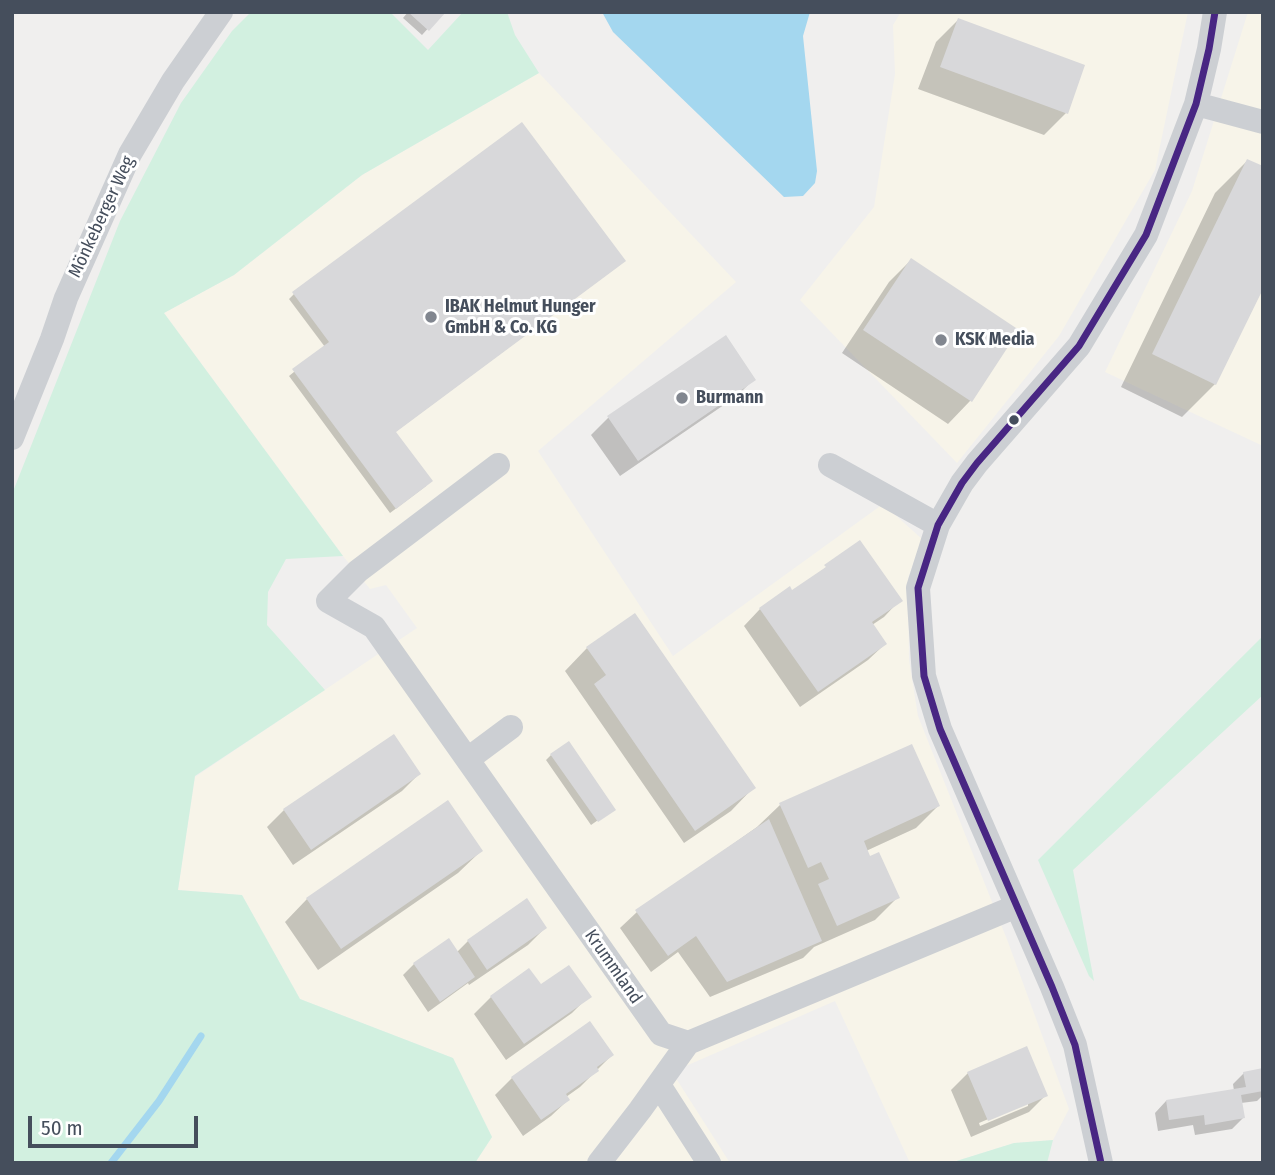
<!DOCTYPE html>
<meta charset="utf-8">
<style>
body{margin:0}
#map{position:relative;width:1275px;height:1175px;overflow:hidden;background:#f0efee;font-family:"Fira Sans Condensed",sans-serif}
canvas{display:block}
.frame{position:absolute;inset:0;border:14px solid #454e5c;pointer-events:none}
.scale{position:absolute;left:28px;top:1116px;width:170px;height:32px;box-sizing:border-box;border:4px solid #454e5c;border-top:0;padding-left:9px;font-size:21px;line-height:24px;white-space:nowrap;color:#454e5c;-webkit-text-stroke:5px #fff;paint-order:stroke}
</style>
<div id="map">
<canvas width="1275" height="1175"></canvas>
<div class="frame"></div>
<div class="scale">50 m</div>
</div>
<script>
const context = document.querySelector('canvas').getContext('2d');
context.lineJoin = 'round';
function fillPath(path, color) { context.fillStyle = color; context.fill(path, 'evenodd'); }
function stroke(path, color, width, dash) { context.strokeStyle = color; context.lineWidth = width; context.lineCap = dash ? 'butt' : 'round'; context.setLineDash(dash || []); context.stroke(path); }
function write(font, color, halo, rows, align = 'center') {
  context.font = font + ' "Fira Sans Condensed",sans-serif'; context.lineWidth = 6; context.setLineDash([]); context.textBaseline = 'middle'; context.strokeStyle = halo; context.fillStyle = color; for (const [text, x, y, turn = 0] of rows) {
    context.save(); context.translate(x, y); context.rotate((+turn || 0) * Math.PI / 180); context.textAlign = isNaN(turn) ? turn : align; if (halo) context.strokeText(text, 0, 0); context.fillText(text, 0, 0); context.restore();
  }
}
const commercial = new Path2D(`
 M901,12H1188L1155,170L1059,336L957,463L800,300L874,207L895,74L893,25Z
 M1248,12H1263V446L1105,372L1192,191Z
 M539,73L736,282L538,451L673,656L883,504L922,539L908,578L909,660L918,716L1008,942L1069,1109L1053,1140L1014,1143L950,1163H910L835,1001L672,1072L730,1163H475L492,1137L453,1058L300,999L242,895L178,890L195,777L417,628L386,585L370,589L343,556L164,313L234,275L362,175Z`);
const green = new Path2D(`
 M251,12H390L428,50L463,12H507L515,35L539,73L362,175L234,275L164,313L343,556L286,559L268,592L267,625L325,690L195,776L178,890L242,895L300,999L453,1058L492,1137L475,1163H12V494L120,221L181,103L232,31Z
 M1263,636V695L1073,870L1094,981L1089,976L1038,860Z
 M1053,1140L1047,1163H950L1014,1143Z`);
const water = new Path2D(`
 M602,12H810L803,36L817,171L815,183L803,196L784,197L613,32Z`);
const shadow = new Path2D(`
 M408,12H443L422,35L403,18Z
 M958,20L1066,113L1044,135L918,89L936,42Z
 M1247,161L1263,285L1215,384L1182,417L1121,387L1215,193Z
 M911,260L1017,330L970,401L948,424L842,353L889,282Z
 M618,266L395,432L426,486L390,513L289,376L325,347L289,299L294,294Z
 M725,337L754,379L737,396L620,476L591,435L608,418Z
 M860,542L900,600L884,617L872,625L885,644L868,660L800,707L744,626L760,609L792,593Z
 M587,648L753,788L731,811L684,843L565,671Z
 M911,746L938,806L916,828L866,851L898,897L875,920L814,947L803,958L710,997L678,952L651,972L620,928L637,912L757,827L780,805Z
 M551,755L611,811L591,825L546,760Z
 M419,774L402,791L293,865L267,827L284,810Z
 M481,851L458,873L318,970L285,922L307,899Z
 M526,901L545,928L528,945L469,985L468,983L428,1012L403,975L414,964L456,953L468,941Z
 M589,996L572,1013L506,1060L474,1014L491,997Z
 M590,1024L612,1055L580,1087L566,1097L568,1100L551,1116L523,1136L495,1095L512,1078Z
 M1263,1070V1095L1257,1101L1241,1103L1243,1118L1232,1129L1195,1135L1193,1125L1158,1131L1155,1113L1166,1101L1234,1091L1233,1084L1244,1073Z
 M968,1073L1046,1095L1029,1112L971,1137L951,1090ZM1028,1102V1106L980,1126L979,1123Z`);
const stream = new Path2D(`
 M111,1163L159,1101L201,1036`);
const building = new Path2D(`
 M408,12H446L429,31Z
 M958,18L1085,65L1068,114L940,67Z
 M522,122L626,261L396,432L433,481L396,509L292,369L329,342L292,292Z
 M1247,159L1263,166V289L1216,385L1152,354Z
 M911,258L1019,330L972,402L863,330Z
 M726,335L756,380L638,461L607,416Z
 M860,540L903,601L872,622L887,644L818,692L759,608L790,586L792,590L826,567L824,565Z
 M635,613L756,788L695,831L594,684L606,675L586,647Z
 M394,734L421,774L311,850L283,809Z
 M569,741L616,810L598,822L550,754Z
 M912,744L940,806L864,841L870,856L879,852L900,898L837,926L818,884L829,879L821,862L808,868L779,803Z
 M448,800L483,851L341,949L306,898Z
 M769,819L822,941L727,982L696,936L668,956L635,910Z
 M527,898L547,928L487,970L467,940Z
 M449,938L475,977L440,1002L413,963Z
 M569,965L592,997L524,1044L490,996L529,968L541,984Z
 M590,1021L614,1055L597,1067L599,1071L566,1094L570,1100L541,1120L511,1077Z
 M1027,1046L1048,1096L988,1121L967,1072Z
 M1263,1068V1091L1241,1095L1245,1118L1205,1125L1204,1115L1169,1120L1166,1100L1246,1087L1243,1072Z`);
const minor = new Path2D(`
 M1196,104L1263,122
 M12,438L52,339L66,298L130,154L173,81L221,12
 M498,465L358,571L328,601L374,627L661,1034L688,1043L1017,906
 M830,465L938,525
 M468,759L511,727
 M659,1085L709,1163
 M599,1163L640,1110L688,1043
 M1101,1163L1075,1045L1052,987L940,729L924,676L918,588L938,525L962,483L977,463L1079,346L1146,235L1196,104L1209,49L1215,12`);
const bus1 = new Path2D(`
 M1101,1163L1075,1045L1052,987L940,729L924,676L918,588L938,525L962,483L977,463L1079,346L1146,235L1196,104L1209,49L1215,12`);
const markers = [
 [431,317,7,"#81868f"],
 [941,340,7,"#81868f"],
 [682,398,7,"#81868f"],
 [1014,420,6,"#454e5c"]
];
const streetNames = [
 ["Mönkeberger Weg",102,217,-65],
 ["Krummland",613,967,55]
];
const poiNames = [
 ["IBAK Helmut Hunger",445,307],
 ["GmbH & Co. KG",445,328],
 ["KSK Media",955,340],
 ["Burmann",696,398]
];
fillPath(commercial, '#f7f4e9');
fillPath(green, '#d2f0e0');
fillPath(water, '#a4d7ef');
fillPath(shadow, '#0003');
stroke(stream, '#a4d7ef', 7);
fillPath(building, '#d8d8da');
stroke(minor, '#cccfd3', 24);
stroke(bus1, '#482683', 7);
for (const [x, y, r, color] of markers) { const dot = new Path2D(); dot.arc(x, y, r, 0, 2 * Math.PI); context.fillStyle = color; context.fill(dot); stroke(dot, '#fff', 2.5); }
write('18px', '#454e5c', '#fff', streetNames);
write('bold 18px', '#454e5c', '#fff', poiNames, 'left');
</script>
